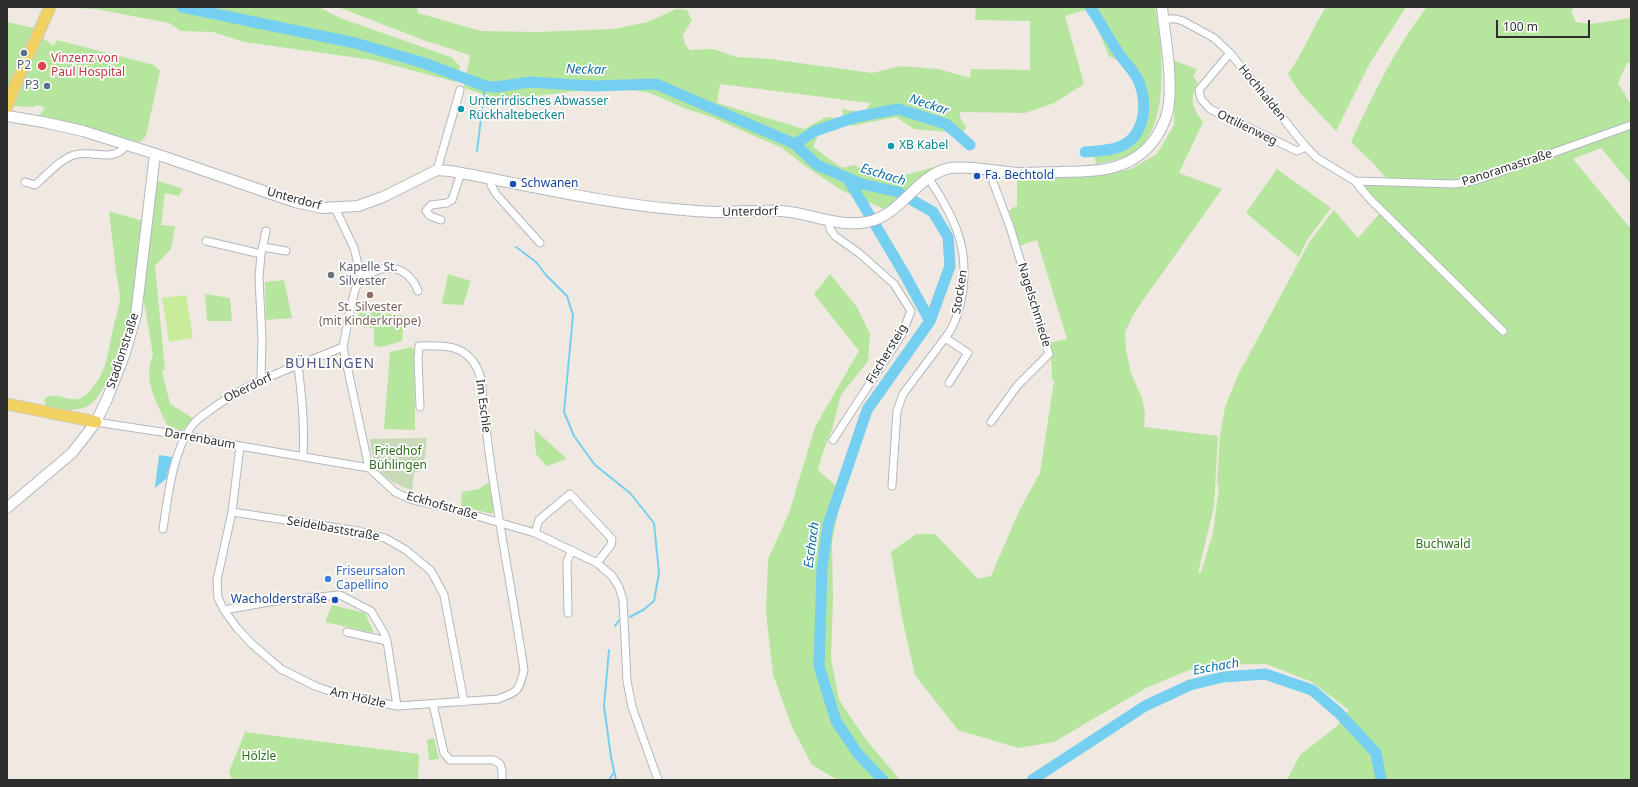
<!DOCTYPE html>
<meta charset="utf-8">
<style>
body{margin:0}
#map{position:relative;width:1638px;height:787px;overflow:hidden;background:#efe9e1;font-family:"Noto Sans",sans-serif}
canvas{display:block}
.frame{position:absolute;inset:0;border:8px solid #2e2e2e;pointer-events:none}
.scale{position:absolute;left:1496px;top:20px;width:94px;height:18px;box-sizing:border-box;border:2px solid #2e2e2e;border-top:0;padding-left:5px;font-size:12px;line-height:14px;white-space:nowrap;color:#2e2e2e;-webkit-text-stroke:3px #fff;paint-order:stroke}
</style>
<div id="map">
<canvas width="1638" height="787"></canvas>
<div class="frame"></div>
<div class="scale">100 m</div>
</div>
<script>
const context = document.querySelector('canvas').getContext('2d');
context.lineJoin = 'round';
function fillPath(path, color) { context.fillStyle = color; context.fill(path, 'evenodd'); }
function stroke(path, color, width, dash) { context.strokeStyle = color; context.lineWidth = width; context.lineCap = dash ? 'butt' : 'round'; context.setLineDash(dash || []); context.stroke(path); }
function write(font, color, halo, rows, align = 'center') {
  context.font = font + ' "Noto Sans",sans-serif'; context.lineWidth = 3.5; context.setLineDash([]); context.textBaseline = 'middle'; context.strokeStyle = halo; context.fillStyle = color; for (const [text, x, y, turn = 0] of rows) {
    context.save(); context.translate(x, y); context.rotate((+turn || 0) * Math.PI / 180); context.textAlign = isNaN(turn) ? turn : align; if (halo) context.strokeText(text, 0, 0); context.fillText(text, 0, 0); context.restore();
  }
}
const green = new Path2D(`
 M56,7H319L340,18L451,57L460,66L456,82L373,60L244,42L213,32L181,31L169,23L96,9Z
 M338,7H417L418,13L481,31L537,32L614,29L648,22L676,9L687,10L692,20L683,35L685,45L690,50L713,49L736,57L770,59L872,73L901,66L938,69L970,78L971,69L1030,70V21L975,20L976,7H1155C1162,46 1171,118 1139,149C1131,157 1108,162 1096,164L1093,150L1110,147L1128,141L1139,126L1142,104L1139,89L1124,63L1109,56L1089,9L1065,16L1084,84L1054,103L1025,113L960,112V117L966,127L961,136L947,132L914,129L896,117L851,126L843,116L842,109L865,113L870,103L720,84L717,103L804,129L826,117L838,118L842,127L819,133L813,147L842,168L854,165L875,175L897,177L942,165L917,181L895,201L884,209L843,191L808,168L782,148L711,117L684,108L650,93L625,89L585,90L502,100L464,88L470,55L426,41Z
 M1326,7H1406L1370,63L1336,131L1300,93L1288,74C1303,53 1312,29 1326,7Z
 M1427,7H1575L1571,11L1576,22L1591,24L1631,18V62L1627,63L1618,83L1631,105V123L1548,153L1542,152L1520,160L1512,167L1491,174L1452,182L1386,178L1373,163L1351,142C1373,95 1395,48 1427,7Z
 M7,22L34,28L41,37L54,46L57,40L154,65L160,71L146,136L140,142L39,116L45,108L37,105L34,107L7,106Z
 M1172,60L1197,69L1193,76L1198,83C1189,101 1192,107 1203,122L1179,173L1222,189L1134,313L1125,332L1126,350L1131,373L1142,398L1145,413L1144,427L1218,436L1214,506L1198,573L1201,572L1213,533L1219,487L1217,484L1220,436L1225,407L1238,375L1310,241L1334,210L1358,238L1380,213L1365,189L1366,185L1372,184L1459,185L1631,128V184L1601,148L1573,159L1631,229V780H1287L1300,755L1336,727L1349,710L1312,682L1266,664L1201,665L1146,688L1054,742L1018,748L958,730L915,675L902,618L891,552L916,534H935L978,579L991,576L1020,509L1040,473L1054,381L1052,379L1051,354L1048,343L1067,339L1037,240L1019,246L1009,210L1017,206V180L1098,176L1131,169L1157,154L1174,125V93Z
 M1277,169L1331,208L1307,240L1299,257L1246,213Z
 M156,180L183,189L179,196L165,193L161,225L175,226L171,249L155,266L165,370L162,371L170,404L193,418L182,431L167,425C157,403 142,379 153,355L143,296Z
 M109,211L143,221C136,276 135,337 105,385C100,393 96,401 88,406C77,412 61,409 49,408L46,407L44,400C55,387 71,408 86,395C107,375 107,355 113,329C115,319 119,309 120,299C120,290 117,280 116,272C114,252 111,231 109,211Z
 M448,274L471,281L463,305L442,304Z
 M830,274L857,307L870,334L868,361L841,395L832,429L822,455L818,470L842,491L832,542L833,600L831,659L839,700L867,741L900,780H838L812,765L791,725L773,674L766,613L768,559L789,513L815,427L859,351L814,294Z
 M284,280L292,318L266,320L265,282Z
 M205,294L230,298L232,321H207Z
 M360,310L404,316L402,341L381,347L374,345V328L352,326L353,318L358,319Z
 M412,347L414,351L415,430L384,429L390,352Z
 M534,429L567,459L547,466L536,454Z
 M489,482L494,509L492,514L461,506L462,492L479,489Z
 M332,605L365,613L374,633L325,622Z
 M245,732L419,754L418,780H232L229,772Z
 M434,738L439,759L429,760L427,740Z`);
const cemetery = new Path2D(`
 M427,438L423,471L414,472L412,490C384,481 372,469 370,439Z`);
const pitch = new Path2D(`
 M186,295L193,338L169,342L162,298Z`);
const water = new Path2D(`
 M159,455L172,457L166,479L155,488Z`);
const stream = new Path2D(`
 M477,151L485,86
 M516,247L536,262L546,275L567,296L573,315L564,412L574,436L595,465L630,493L654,523L659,573L654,601L643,610L630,617
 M615,626L619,620
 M609,650L604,706L611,757L616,780
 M609,780L614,772`);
const river = new Path2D(`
 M182,7L355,43L424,63L485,86L496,87L530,82L592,86L656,84L795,144L815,131L856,117L898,109L946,124L970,145
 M795,144L817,165L862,184L898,192L933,212L948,237L950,266L930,321L867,410L828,525L822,568L819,666L836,721L858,754L883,780
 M1085,152C1097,151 1108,151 1119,147C1145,137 1148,105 1139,82C1134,70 1124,62 1118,52C1108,37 1100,22 1090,7
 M848,179L905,275L930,321
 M1032,780L1145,706L1190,685L1223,677L1265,674L1312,690L1339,713L1376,753L1381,780`);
const street = new Path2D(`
 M1163,19H1176L1183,21L1214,38L1230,53L1306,147L1317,158L1355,181L1368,197L1503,331
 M1230,53L1199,90L1201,99L1210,109L1297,151L1306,147
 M437,170L460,90
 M491,179V185L496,194L540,243
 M929,179C955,218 970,249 962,296C959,312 955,326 945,338L968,353L949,383
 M1355,181L1455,184L1477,180L1631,125
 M25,182L35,185C47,175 59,160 74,155C91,149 115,164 126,145
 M335,208L354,248L361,276L355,290L350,310L343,347L369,468L395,492L410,499L453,509L535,533L597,563L612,576L619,587L623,600L627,681L632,707L658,780
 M441,220L430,216L426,211L431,205L447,203L452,200L461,173
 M829,221L830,229L835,236L859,253L894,284L911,311L902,334L833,440
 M206,241L261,254
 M263,247L286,251
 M361,276C369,274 380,268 388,268C402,267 414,279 418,291
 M298,366C302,396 305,425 303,456
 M261,380L262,339L259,278L261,254L266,231
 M96,422L187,436L240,446L369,468
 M991,422L1017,386L1049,354L1010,227L993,182L992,171
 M240,446L232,512L217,580L218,598L224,610L237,628L252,644L281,669L315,686L341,695L397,706L498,699C518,692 519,691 524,670C513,597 499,525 489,452C487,436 485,420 483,404C482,392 483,379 477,368C465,344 443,345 419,346L418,359L420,407
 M892,486L897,411L903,394L945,338
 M232,512L358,531L385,538L406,550L431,571L444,595L464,702
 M163,529C168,497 172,454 191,427C195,421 203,415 209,411C248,381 298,366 343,347
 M535,533L539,520L570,494L612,539L611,545L597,563
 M224,610L275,601L340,595L371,611L384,633L387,641L397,706
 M568,613L567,561L572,550
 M347,632L387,641
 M433,704L444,753L450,760H494L500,764L502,770V780`);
const secondary = new Path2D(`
 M7,116L43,122L83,131L162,156L295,202L322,208L358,206L383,197L437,170L450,171C528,185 605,204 684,210C695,211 707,212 719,212C739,212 760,210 780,211C809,212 837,228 867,222C901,216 916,175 950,168C970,165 999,172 1020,173C1033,173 1046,172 1060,172C1098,171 1133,172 1157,136C1163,126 1168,115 1169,103C1172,72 1165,38 1162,7
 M7,508L72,453L96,422L107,399L124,356L136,315L155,154`);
const primary = new Path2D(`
 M7,107L16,83L50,7
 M7,404L96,422`);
const markers = [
 [24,53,4,"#5c6f8a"],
 [42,66,5,"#e0444e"],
 [47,86,4,"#5c6f8a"],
 [461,109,4,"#0f9aa8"],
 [891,146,4,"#0f9aa8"],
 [977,176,4,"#1a4fb4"],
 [513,184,4,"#1a4fb4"],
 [331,275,4,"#6b7280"],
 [370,295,4,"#8d6e63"],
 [328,579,4,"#3f7fe0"],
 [335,600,4,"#1a4fb4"]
];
const healthNames = [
 ["Vinzenz von",51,59],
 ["Paul Hospital",51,73]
];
const serviceNames = [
 ["P2",24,66],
 ["P3",39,86,"right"]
];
const streetNames = [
 ["Hochhalden",1262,93,51],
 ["Ottilienweg",1247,128,26],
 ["Panoramastraße",1507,168,-18],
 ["Unterdorf",294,199,15],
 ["Unterdorf",750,212,-1],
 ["Stocken",960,292,-81],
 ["Nagelschmiede",1034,305,73],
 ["Stadionstraße",123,351,-72],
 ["Fischersteig",887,354,-59],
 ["Oberdorf",248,388,-26],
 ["Im Eschle",483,406,83],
 ["Darrenbaum",200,439,10],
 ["Eckhofstraße",442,506,16],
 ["Seidelbaststraße",333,529,10],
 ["Am Hölzle",358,698,13]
];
const cultureNames = [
 ["Unterirdisches Abwasser",469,102],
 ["Rückhaltebecken",469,116],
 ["XB Kabel",899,146]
];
const transitNames = [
 ["Fa. Bechtold",985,176],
 ["Schwanen",521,184],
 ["Wacholderstraße",327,600,"right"]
];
const worshipNames = [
 ["Kapelle St.",339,268],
 ["Silvester",339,282]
];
const educationNames = [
 ["St. Silvester",370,308],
 ["(mit Kinderkrippe)",370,322]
];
const parkNames = [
 ["Friedhof",398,452],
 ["Bühlingen",398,466],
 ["Buchwald",1443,545],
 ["Hölzle",259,757]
];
const shopNames = [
 ["Friseursalon",336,572],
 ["Capellino",336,586]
];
const waterNames = [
 ["Neckar",586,70,1],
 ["Neckar",929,105,19],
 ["Eschach",883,175,17],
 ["Eschach",812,545,-82],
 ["Eschach",1216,667,-10]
];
const quarterNames = [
 ["BÜHLINGEN",330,364]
];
fillPath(green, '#b6e59e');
fillPath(cemetery, '#c8d9b8');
fillPath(pitch, '#c9ec9a');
fillPath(water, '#75cff0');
stroke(stream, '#75cff0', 2);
stroke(river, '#75cff0', 11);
stroke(street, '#b4b7c1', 9);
stroke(secondary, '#b4b7c1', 12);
stroke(primary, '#c9c9c9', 13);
stroke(street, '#fff', 7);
stroke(secondary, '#fff', 10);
stroke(primary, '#f2d163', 11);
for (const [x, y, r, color] of markers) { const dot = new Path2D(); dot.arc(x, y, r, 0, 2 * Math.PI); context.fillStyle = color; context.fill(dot); stroke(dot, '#fff', 1.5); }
write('12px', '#be3a42', '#fff', healthNames, 'left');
write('12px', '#4e5e75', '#fff', serviceNames);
write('12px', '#2e2e2e', '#fff', streetNames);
write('12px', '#0d838f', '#fff', cultureNames, 'left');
write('12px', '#164399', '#fff', transitNames, 'left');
write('12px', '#5b616d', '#fff', worshipNames, 'left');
write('12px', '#785e54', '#fff', educationNames);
write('12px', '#2c6e1b', '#fff', parkNames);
write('12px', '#366cbe', '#fff', shopNames, 'left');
write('italic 13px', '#0d6fa3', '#fff', waterNames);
context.letterSpacing = '1px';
write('14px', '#4d5680', '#fff', quarterNames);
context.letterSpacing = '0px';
</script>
